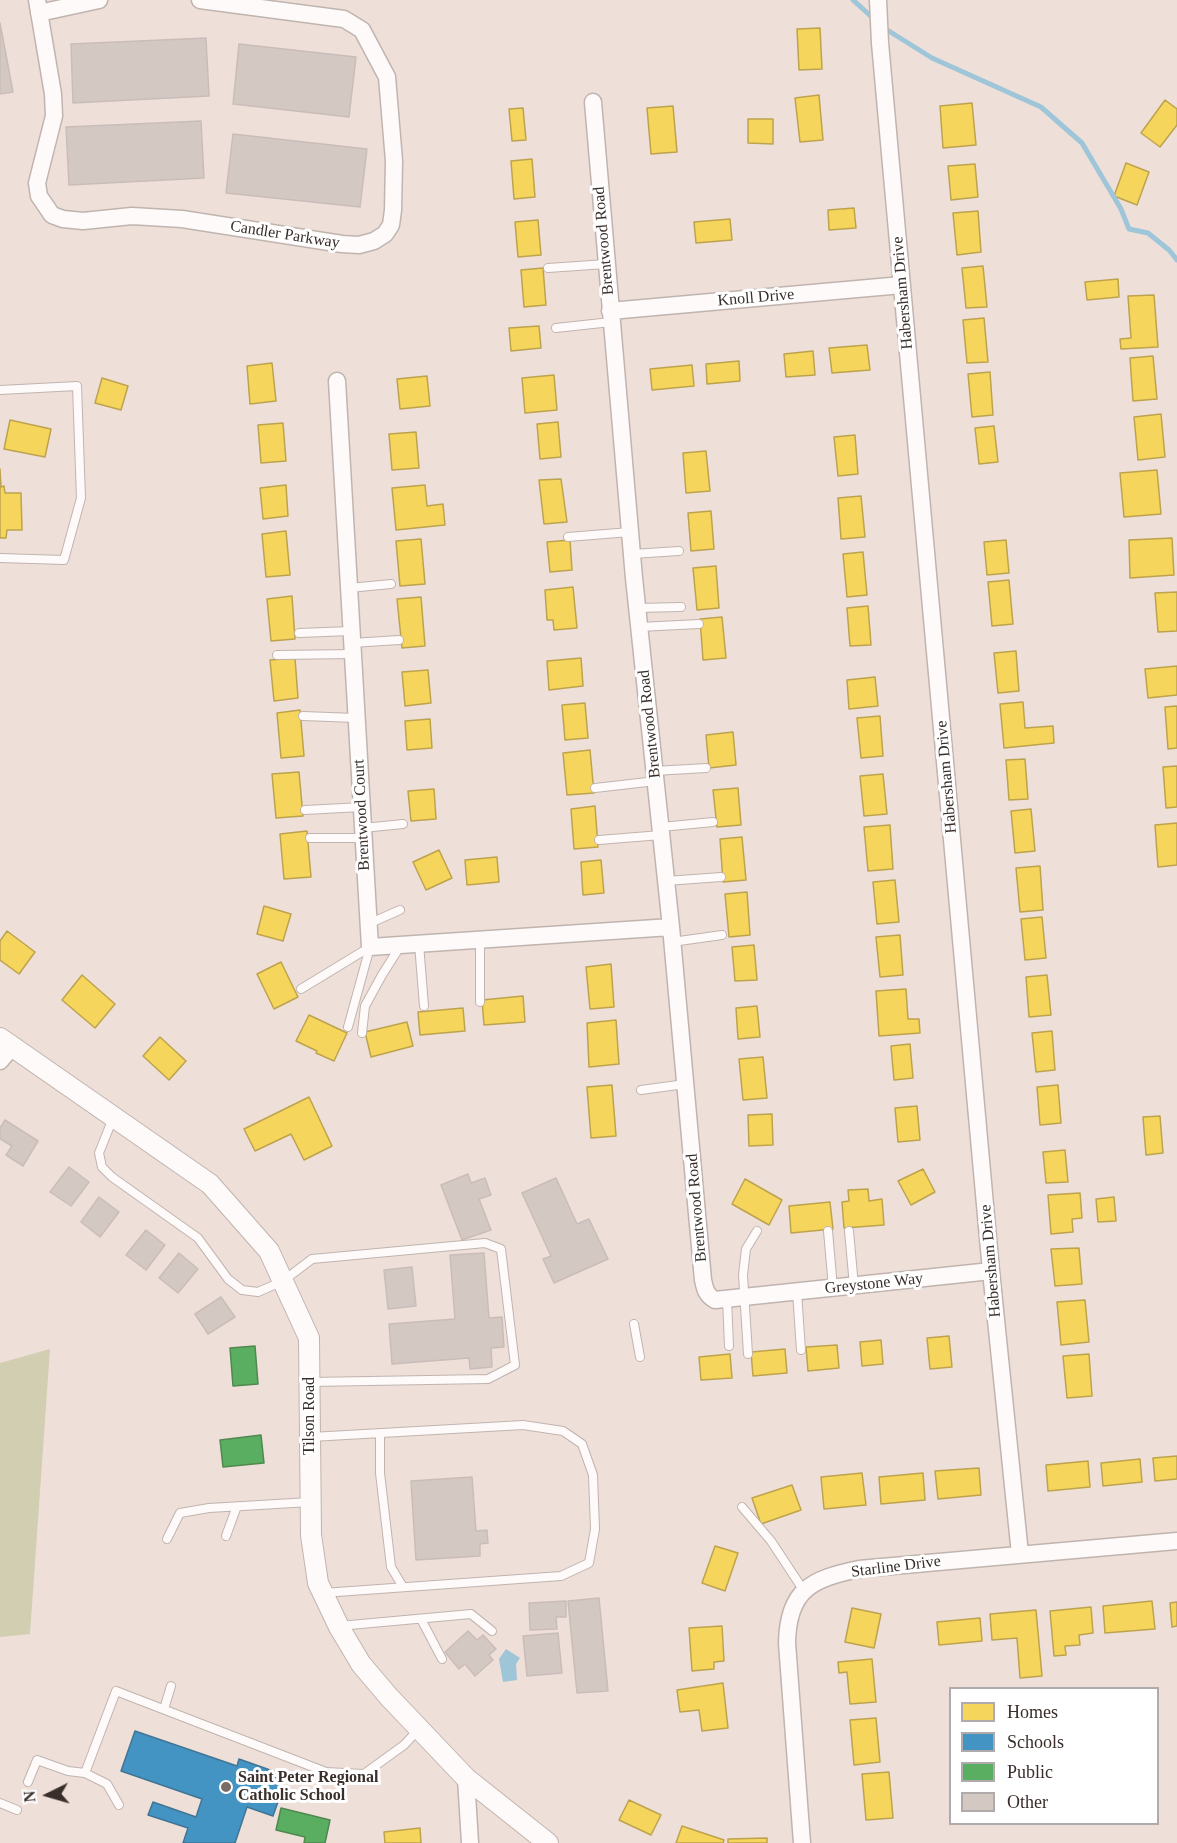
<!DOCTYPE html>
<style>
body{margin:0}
#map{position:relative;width:1177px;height:1843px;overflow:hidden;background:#efdfd9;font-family:Georgia,serif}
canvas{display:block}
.legend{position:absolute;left:949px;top:1687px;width:210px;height:138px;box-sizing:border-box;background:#fff;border:2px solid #b0abaa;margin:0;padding:8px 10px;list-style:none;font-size:18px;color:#392e2a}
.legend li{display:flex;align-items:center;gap:12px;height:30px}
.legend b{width:30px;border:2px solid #b0abaa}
.north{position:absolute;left:18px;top:1765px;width:60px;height:60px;-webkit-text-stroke:4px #fff;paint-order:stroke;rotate:265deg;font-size:16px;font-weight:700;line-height:24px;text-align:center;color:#392e2a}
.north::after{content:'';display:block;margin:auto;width:21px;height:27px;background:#392e2a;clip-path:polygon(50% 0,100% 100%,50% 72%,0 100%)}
</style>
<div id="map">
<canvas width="1177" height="1843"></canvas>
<ul class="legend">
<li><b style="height:16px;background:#f6d55c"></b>Homes</li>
<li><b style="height:16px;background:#4393c3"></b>Schools</li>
<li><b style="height:16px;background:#5aae61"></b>Public</li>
<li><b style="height:16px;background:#d4c8c3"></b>Other</li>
</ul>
<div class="north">N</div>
</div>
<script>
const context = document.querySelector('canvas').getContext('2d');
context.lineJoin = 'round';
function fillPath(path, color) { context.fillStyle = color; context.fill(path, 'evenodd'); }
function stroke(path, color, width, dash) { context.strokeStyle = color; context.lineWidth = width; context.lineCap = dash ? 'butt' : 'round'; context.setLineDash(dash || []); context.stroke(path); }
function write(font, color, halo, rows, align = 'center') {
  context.font = font + ' Georgia,serif'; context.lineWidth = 6; context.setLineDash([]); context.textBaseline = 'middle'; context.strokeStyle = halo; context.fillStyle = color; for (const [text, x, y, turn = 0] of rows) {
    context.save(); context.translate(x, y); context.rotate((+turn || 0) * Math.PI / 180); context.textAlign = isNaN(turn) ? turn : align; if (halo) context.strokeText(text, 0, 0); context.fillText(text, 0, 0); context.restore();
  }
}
const green = new Path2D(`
 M50,1349L30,1634L0,1637V1363Z`);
const water = new Path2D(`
 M506,1649L520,1658L516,1664L517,1680L503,1682L499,1659Z`);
const homes = new Path2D(`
 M820,28L822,69L799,70L797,29Z
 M819,95L823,140L800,142L795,98Z
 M1165,100L1177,109V125L1160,147L1141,133Z
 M972,103L976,145L943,148L940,106Z
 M673,106L677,152L651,154L647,108Z
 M523,108L526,140L512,141L509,109Z
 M748,119H773V144L748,143Z
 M532,159L535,197L514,199L511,161Z
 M1126,163L1149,172L1137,205L1114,196Z
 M975,164L978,197L951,200L948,166Z
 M854,208L856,228L829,230L828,210Z
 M978,211L981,252L957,255L953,213Z
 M730,219L732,240L696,243L694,222Z
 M538,220L541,255L518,257L515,222Z
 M983,266L987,307L966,308L962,268Z
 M543,268L546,305L524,307L521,270Z
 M1118,279L1119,297L1087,300L1085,282Z
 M1154,295L1158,347L1121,349L1120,339L1131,338L1128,296Z
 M984,318L988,362L967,363L963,320Z
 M539,326L541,348L511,351L509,328Z
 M867,345L870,370L832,373L829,348Z
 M813,351L815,375L786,377L784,354Z
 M1153,356L1157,399L1133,401L1130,358Z
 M739,361L740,381L707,384L706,364Z
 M272,363L276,401L250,404L247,366Z
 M692,365L694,386L652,390L650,369Z
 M990,372L993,415L972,417L968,374Z
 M554,375L557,410L525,413L522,378Z
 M427,376L430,406L400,409L397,379Z
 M102,378L128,386L121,410L95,403Z
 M1161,414L1165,457L1138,460L1134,417Z
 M10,420L51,429L45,457L4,449Z
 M558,422L561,457L540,459L537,424Z
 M283,423L286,461L261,463L258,425Z
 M994,426L998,462L979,464L975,428Z
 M416,432L419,468L392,470L389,434Z
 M855,435L858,474L838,476L834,437Z
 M706,451L710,491L686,493L683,453Z
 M0,469L1,487L4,486L5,493H21L22,530H7L6,538H0Z
 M1157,470L1161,514L1124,517L1120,473Z
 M561,479L567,522L544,524L539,480Z
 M286,485L288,516L263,519L260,488Z
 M425,485L427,506L443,504L445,525L396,530L392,488Z
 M861,496L865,537L841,539L838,498Z
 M711,511L714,549L691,551L688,513Z
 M286,531L290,575L266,577L262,534Z
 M1172,538L1174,575L1130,578L1129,540Z
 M421,539L425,584L400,586L396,541Z
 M570,540L572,570L550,572L547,542Z
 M1006,540L1009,573L987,575L984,542Z
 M863,552L867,595L847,597L843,554Z
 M716,566L719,608L697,610L693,568Z
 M1009,580L1013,624L992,626L988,582Z
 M573,587L577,628L554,630L553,620H547L545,590Z
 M1177,592V631L1158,632L1155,593Z
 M292,596L295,639L271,641L267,599Z
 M421,597L425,646L402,648L397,599Z
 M868,606L871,645L850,646L847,608Z
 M722,617L726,658L703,660L700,619Z
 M1016,651L1019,691L998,693L994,653Z
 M295,658L298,698L274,701L270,660Z
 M581,658L583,686L549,690L547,661Z
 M1177,666V695L1148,698L1145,669Z
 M428,670L431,703L405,706L402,672Z
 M875,677L878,706L849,709L847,680Z
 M1023,702L1025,728L1053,726L1054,743L1004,748L1000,704Z
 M585,703L588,738L565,740L562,705Z
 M1177,706V748L1168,749L1165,707Z
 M300,710L304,756L281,758L277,713Z
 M880,716L883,756L861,758L857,718Z
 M430,719L432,748L407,750L405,721Z
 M733,732L736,765L709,768L706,735Z
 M590,750L594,793L567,795L563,753Z
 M1025,759L1028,799L1009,800L1006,760Z
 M1177,766V807L1166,808L1163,767Z
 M299,772L303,816L276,818L272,774Z
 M883,774L887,814L864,816L860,776Z
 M738,788L741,825L717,827L713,790Z
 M434,789L436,819L411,821L408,791Z
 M595,806L598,847L574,849L571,809Z
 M1031,809L1035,851L1015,853L1011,811Z
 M1177,823V865L1158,867L1155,825Z
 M890,825L893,869L868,871L864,827Z
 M307,831L311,877L284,879L280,834Z
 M742,837L746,880L723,882L720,839Z
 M439,850L452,878L426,890L413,862Z
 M497,857L499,882L467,885L465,860Z
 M601,860L604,893L583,895L581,862Z
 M1040,866L1043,910L1020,912L1016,868Z
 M895,880L899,922L877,924L873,882Z
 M747,892L750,935L729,937L725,894Z
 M264,906L291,914L283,941L257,934Z
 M1042,917L1046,958L1025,960L1021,919Z
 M7,931L35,952L19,974L0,960V941Z
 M900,935L903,975L880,977L876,937Z
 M754,945L757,980L735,981L732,947Z
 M281,962L298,997L274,1009L257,974Z
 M611,964L614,1007L590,1009L586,967Z
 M82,975L115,1004L95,1028L62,1000Z
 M1047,975L1051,1015L1029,1017L1026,977Z
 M906,989L908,1019H919L920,1033L879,1036L876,991Z
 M523,996L525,1022L484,1025L482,1000Z
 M757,1006L760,1037L738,1039L736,1008Z
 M463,1008L465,1031L420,1035L418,1012Z
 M309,1015L347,1033L334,1061L316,1053L317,1051L296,1041Z
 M616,1020L619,1064L589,1067L587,1023Z
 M407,1022L413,1046L371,1057L365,1032Z
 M1052,1031L1055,1070L1036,1072L1032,1033Z
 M160,1037L186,1061L169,1080L143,1056Z
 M910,1044L913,1078L894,1080L891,1046Z
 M763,1057L767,1098L743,1100L739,1059Z
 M612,1085L616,1136L591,1138L587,1087Z
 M1058,1085L1061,1123L1040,1125L1037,1087Z
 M309,1097L332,1146L304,1160L291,1134L255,1151L244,1129Z
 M917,1106L920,1140L898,1142L895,1108Z
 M772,1114L773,1145L749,1146L748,1115Z
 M1160,1116L1163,1153L1146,1155L1143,1117Z
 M1065,1150L1068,1182L1046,1183L1043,1152Z
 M923,1169L935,1192L911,1205L898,1181Z
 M745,1179L782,1200L769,1225L732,1204Z
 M868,1189L869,1201L882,1199L884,1225L844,1228L842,1202L849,1201L848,1190Z
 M1080,1193L1082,1218L1072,1219L1073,1232L1051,1234L1048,1195Z
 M1114,1197L1116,1221L1098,1222L1096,1199Z
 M830,1202L833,1229L791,1233L789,1206Z
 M1079,1248L1082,1284L1055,1286L1051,1249Z
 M1085,1300L1089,1342L1061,1345L1057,1302Z
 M949,1336L952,1367L930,1369L927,1338Z
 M881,1340L883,1364L862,1366L860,1342Z
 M837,1345L839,1368L808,1371L806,1347Z
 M785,1349L787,1373L753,1376L751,1352Z
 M730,1354L732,1378L701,1380L699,1357Z
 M1089,1354L1092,1396L1067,1398L1063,1356Z
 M1177,1456V1479L1155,1481L1153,1458Z
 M1140,1459L1142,1482L1103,1486L1101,1463Z
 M1088,1461L1090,1487L1048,1491L1046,1465Z
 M979,1468L981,1495L938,1499L935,1471Z
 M862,1473L866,1505L824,1509L821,1477Z
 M923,1473L925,1500L881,1504L879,1477Z
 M792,1485L801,1510L761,1524L752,1498Z
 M715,1546L738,1553L725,1591L702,1583Z
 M1152,1601L1155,1629L1105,1633L1103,1606Z
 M1177,1602V1626L1172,1627L1170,1603Z
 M1091,1607L1093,1633L1079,1635L1080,1645L1065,1646L1066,1655L1054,1656L1050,1611Z
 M852,1608L881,1614L874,1648L845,1642Z
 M1036,1610L1042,1676L1020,1678L1017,1638L992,1640L990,1614Z
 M980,1618L982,1641L939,1645L937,1622Z
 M722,1626L724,1661L714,1662V1669L692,1671L689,1628Z
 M872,1659L876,1702L850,1704L847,1672L839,1673L838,1662Z
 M723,1683L728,1728L702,1731L699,1710L680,1712L677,1690Z
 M876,1718L880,1762L854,1765L850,1720Z
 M889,1772L893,1818L866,1820L862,1774Z
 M629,1800L661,1815L651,1835L619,1820Z
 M682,1826L724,1840L723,1843H676Z
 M420,1828L421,1843H385L384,1832Z
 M767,1838V1843H728V1839Z`);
const schools = new Path2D(`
 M135,1731L237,1766L239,1759L287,1776L273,1816L247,1807L235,1843H183L188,1828L148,1815L153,1802L196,1817L202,1799L121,1771Z`);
const public = new Path2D(`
 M255,1346L258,1384L233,1386L230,1348Z
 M261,1435L264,1463L223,1467L220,1440Z
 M281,1808L330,1820L325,1843H304L305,1837L276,1830Z`);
const stream = new Path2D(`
 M853,0L875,20
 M884,28L932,58L1041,107L1082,143L1121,209L1129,229L1148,233L1169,250L1177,260`);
const building = new Path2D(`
 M0,23L13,92L0,94Z
 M206,38L209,96L73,103L71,44Z
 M239,44L356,57L349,117L233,104Z
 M201,121L204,178L69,185L66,127Z
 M233,134L367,149L360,207L226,193Z
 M5,1120L38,1141L23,1166L6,1155L12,1146L0,1139V1128Z
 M69,1167L89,1182L71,1206L50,1192Z
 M468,1174L471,1183L485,1178L491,1195L479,1199L491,1230L462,1240L441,1185Z
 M556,1178L577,1224L589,1219L608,1259L554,1283L543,1259L551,1256L522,1193Z
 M99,1197L119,1212L100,1237L81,1222Z
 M146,1230L165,1245L146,1270L126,1255Z
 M179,1253L198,1269L178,1293L159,1278Z
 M484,1253L489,1318L502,1317L504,1347L491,1348L492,1367L470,1369L469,1358L392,1364L389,1324L455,1319L450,1255Z
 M412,1267L416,1306L388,1309L384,1270Z
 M221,1297L235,1317L208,1334L195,1314Z
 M472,1477L476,1531L487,1530L488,1543L480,1544V1556L416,1560L411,1481Z
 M599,1598L608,1691L577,1693L568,1601Z
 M566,1601V1617H556L557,1629L530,1630L529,1603Z
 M468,1631L477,1640L483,1635L496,1649L489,1655L493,1660L475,1676L465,1664L459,1669L445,1652Z
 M558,1633L562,1673L527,1676L523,1636Z`);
const service = new Path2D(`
 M548,268L606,264
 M556,328L611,322
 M0,390L77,386L81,498L64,560L0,558
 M568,537L630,532
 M632,554L679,551
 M349,588L391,584
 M637,608L681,607
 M639,627L699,624
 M299,633L351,631
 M352,643L399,640
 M277,655L353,654
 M303,716L356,718
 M654,771L706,768
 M595,788L656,781
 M305,810L362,807
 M661,827L713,822
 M363,828L403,824
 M310,838H364
 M599,840L661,835
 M666,881L721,877
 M368,924L400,910
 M672,942L722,935
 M419,944L424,1006
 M301,989L370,947
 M480,1002V940
 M348,1027L370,947
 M362,1033L365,1006L382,975L401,945
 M641,1090L685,1084
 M113,1118L99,1153L102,1167L112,1177L198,1238L228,1279L242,1290L258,1292L283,1281L312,1259L485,1243L501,1249L515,1365L488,1379L310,1382
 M828,1231L833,1288
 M849,1231L854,1286
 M797,1292L801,1350
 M727,1299L729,1346
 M634,1324L640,1357
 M748,1354L743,1275L746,1249L757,1231
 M380,1433V1473L391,1567L403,1587
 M311,1437L523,1425L563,1431L582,1444L593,1475L595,1529L589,1563L561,1576L323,1593
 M742,1507L771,1541L804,1591
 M226,1536L237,1506
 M167,1539L180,1513L209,1508L310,1502
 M421,1619L442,1659
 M339,1626L471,1614L492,1631
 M164,1709L171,1686
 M85,1773L116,1691L326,1772L364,1774L404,1745L419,1729
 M28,1782L37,1760L68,1771L85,1773L107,1784L119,1805
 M0,1803L17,1810`);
const minor = new Path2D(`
 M37,0L53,94L54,116L37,183L39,196L52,215L63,219L83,221L132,216L182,219L342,244L359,245L374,241L385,234L391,225L393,210L394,161L387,77L362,30L344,19L200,0
 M878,0L880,43L991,1271L1020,1554
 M39,13L99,0
 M593,102L634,578L671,927L703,1280C705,1289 706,1295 715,1300L991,1271
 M610,311L902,285
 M337,381L370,947L671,927
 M0,1061L12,1047
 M466,1778L470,1843
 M802,1843L787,1643C788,1590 811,1579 859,1569L1177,1541`);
const tertiary = new Path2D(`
 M0,1038L210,1184L269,1251L309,1338L311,1535L318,1583L339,1627L361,1664L389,1697L466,1778L548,1843`);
const markers = [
 [226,1787,6,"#796c67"]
];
const streetNames = [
 ["Candler Parkway",285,235,9],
 ["Brentwood Road",604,241,-95],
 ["Habersham Drive",903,293,-95],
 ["Knoll Drive",756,298,-5],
 ["Brentwood Road",650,724,-96],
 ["Habersham Drive",947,777,-95],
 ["Brentwood Court",362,815,-93],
 ["Brentwood Road",697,1208,-95],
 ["Habersham Drive",991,1261,-95],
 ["Greystone Way",874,1284,-6],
 ["Tilson Road",310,1416,-90],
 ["Starline Drive",896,1567,-7]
];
const poiNames = [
 ["Saint Peter Regional",238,1778],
 ["Catholic School",238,1796]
];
fillPath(green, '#d2ceb2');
fillPath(water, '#9ec5d8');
fillPath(homes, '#f6d55c');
stroke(homes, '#bda34d', 1.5);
fillPath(schools, '#4393c3');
stroke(schools, '#407595', 1.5);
fillPath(public, '#5aae61');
stroke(public, '#508850', 1.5);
stroke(stream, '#9ec5d8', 5);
fillPath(building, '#d4c8c3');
stroke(building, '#cabdb9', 1.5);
stroke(service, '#c0b4af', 10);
stroke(minor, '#c0b4af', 19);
stroke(tertiary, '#c0b4af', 22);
stroke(service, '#fdfaf9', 8);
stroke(minor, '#fdfaf9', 16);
stroke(tertiary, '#fdfaf9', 20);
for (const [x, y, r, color] of markers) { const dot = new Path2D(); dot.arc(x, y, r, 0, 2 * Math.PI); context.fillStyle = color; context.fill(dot); stroke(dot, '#fff', 2); }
write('16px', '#392e2a', '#fff', streetNames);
write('bold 16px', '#392e2a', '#fff', poiNames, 'left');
</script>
